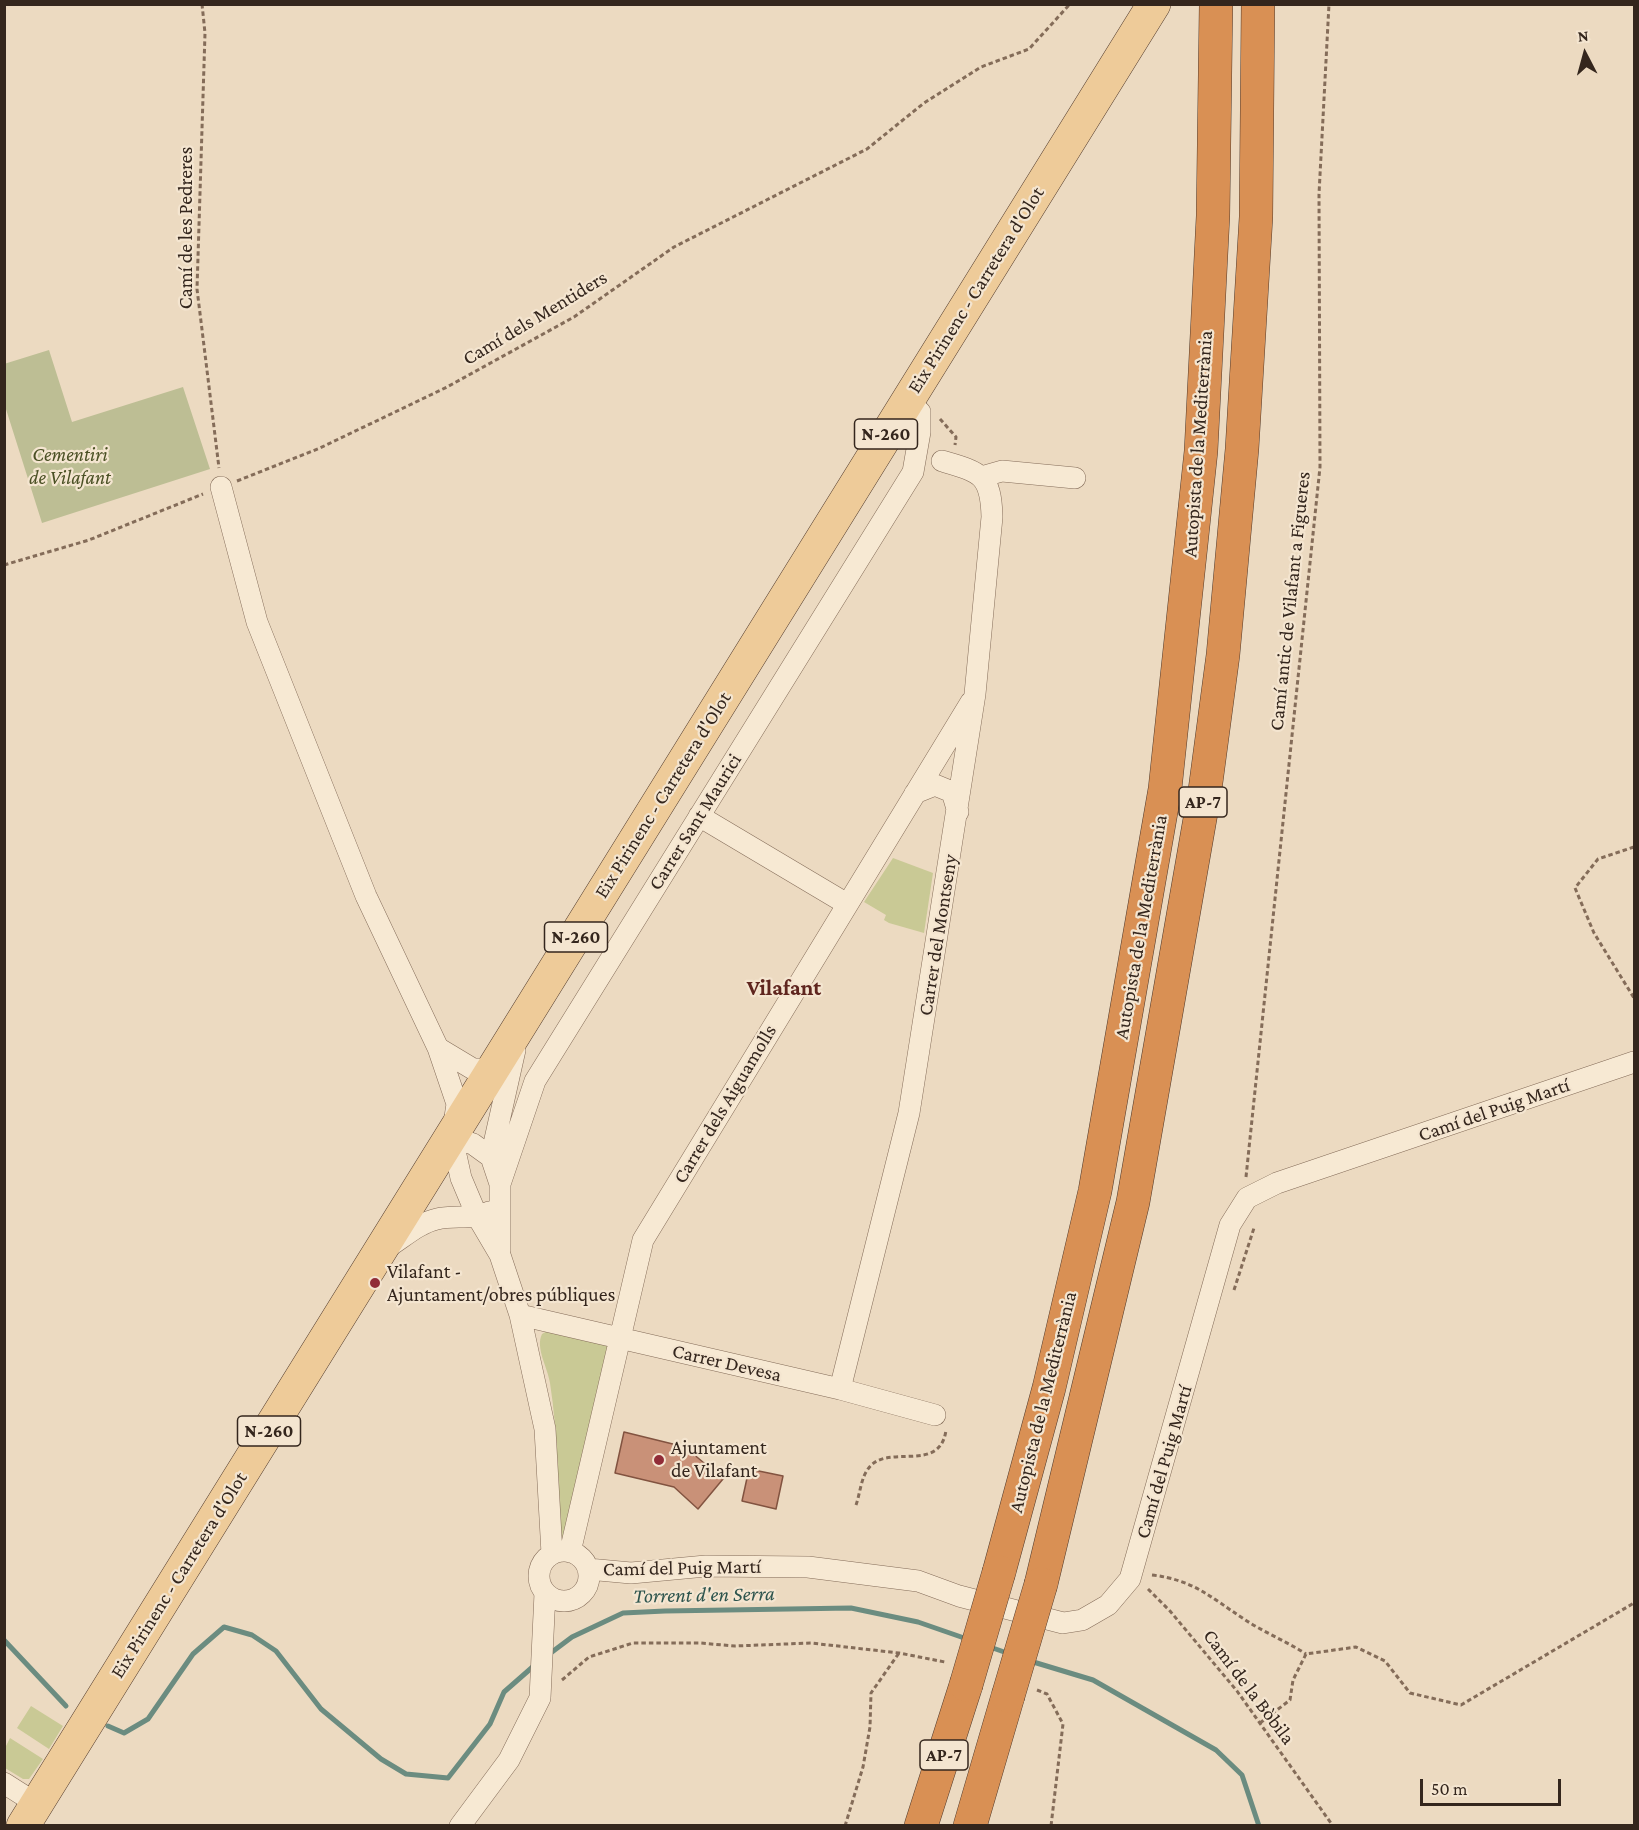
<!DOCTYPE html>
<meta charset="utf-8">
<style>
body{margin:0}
#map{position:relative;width:1639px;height:1830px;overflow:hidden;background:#ecdac1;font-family:"Crimson Pro",serif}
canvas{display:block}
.frame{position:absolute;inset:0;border:6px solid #34261d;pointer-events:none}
.north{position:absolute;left:1555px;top:24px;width:60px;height:60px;-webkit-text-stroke:4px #f4e5d0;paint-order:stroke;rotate:354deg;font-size:16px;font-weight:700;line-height:24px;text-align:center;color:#34261d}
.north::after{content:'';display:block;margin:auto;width:21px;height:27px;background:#34261d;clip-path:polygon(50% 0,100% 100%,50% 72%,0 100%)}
.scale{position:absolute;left:1420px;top:1779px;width:141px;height:27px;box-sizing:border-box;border:3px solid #34261d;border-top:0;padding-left:8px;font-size:18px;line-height:21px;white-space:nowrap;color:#34261d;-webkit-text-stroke:4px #f4e5d0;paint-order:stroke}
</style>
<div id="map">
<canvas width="1639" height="1830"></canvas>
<div class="frame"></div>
<div class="north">N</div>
<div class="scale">50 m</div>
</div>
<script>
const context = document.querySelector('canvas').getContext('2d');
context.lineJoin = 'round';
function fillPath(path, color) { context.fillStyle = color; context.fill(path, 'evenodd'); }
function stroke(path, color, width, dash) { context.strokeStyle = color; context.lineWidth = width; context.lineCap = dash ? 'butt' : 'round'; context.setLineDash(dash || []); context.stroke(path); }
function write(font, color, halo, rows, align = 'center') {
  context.font = font + ' "Crimson Pro",serif'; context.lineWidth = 4.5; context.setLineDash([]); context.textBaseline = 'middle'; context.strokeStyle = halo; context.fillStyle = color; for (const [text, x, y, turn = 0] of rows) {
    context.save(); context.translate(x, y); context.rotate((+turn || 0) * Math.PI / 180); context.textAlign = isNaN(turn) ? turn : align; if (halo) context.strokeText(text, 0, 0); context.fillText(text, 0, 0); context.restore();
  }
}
const green = new Path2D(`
 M893,858L933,873L924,933L889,923L884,920L886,915L864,902Z
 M547,1331L608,1346L563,1537H561C558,1486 558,1434 550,1383C548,1368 535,1348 542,1334Z
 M31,1706L63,1726L49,1749L17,1728Z
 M10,1738L43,1759L29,1779H23L5,1768V1748Z`);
const cemetery = new Path2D(`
 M49,350L72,422L183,387L210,469L42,523L5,406L4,364Z`);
const stream = new Path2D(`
 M4,1640L66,1706
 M987,1646L1010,1654
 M548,1655L572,1637L623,1613L665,1611L851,1608L918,1622L967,1639
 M1030,1661L1093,1680L1216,1750L1242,1775L1259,1826
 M108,1726L124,1733L148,1719L193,1654L224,1627L252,1635L276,1651L321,1709L381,1759L406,1774L448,1778L490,1724L504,1692L536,1664`);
const building = new Path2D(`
 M624,1432L685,1447L723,1479L698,1509L674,1487L615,1473Z
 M749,1469L783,1476L776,1509L742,1501Z`);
const path = new Path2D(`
 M202,4L205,33L197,289L219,468
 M940,419L956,437L955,445
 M237,481L320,448L447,387L574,317L674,247L867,149L924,103L981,67L1029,49L1070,4
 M4,565L89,540L203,494
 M1634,847L1598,859L1575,888L1594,933L1634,998
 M1246,1177L1320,467L1319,194L1329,4
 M1234,1290L1254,1228
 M856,1505C860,1494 861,1478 868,1469C886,1442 940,1475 946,1430
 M1152,1575C1194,1580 1210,1597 1244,1619C1263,1632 1286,1641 1306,1654
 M1148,1589L1170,1611L1237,1691L1333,1826
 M562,1680L589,1657L633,1643H700L735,1646L811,1643L899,1653L945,1662
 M1037,1690L1047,1694L1063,1724L1051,1826
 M1260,1723L1290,1700L1293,1680L1306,1654L1356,1647L1385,1661L1410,1693L1461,1705L1634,1603
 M845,1826L863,1767L870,1727L871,1693L899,1653`);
const street = new Path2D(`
 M981,477L1002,471L1075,478
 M221,487L257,622L366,896L438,1048L457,1104L452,1137L461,1178L477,1216L500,1255L520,1315L545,1429L552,1554
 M915,793L935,785L952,792L958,812
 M699,816L847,904
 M438,1048L473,1069H492
 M452,1137L473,1144L491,1157
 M500,1184L535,1081L913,472L920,432V412L907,401
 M388,1247C404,1237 419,1223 437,1219C454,1215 474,1220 489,1212
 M500,1251V1184L491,1157L515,1050
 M520,1315L840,1389L935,1415
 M840,1389L909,1113L975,694L992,517C991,474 980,472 942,461
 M539 1576a25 25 0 1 1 50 0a25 25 0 1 1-50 0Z
 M570,1552L643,1240L971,702
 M588,1569L631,1573L706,1566L808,1567L918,1581L959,1596L1063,1623L1082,1620L1108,1605L1130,1579L1230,1225L1247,1198L1277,1183L1634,1062
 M4,1783L37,1804
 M460,1826L509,1760L540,1698L545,1593`);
const primary = new Path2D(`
 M23,1826L1154,4`);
const highway = new Path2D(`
 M999,1572L1049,1388L1095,1191L1165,789L1201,451L1213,216L1216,4
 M1041,1584L1133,1202L1205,790L1223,655L1242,449L1256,217L1258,4
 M921,1826L966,1685
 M970,1826L1008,1696`);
const highwayBridge = new Path2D(`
 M966,1685L999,1572
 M1008,1696L1041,1584`);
const markers = [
 [375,1283,6,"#912c37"],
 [659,1460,6,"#912c37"]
];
const shields = [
 [886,434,63],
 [1203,802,48],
 [576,937,63],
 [269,1431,63],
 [944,1755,48]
];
const shieldNames = [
 ["N-260",886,434],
 ["AP-7",1203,802],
 ["N-260",576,937],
 ["N-260",269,1431],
 ["AP-7",944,1755]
];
const streetNames = [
 ["Camí de les Pedreres",186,228,-90],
 ["Eix Pirinenc - Carretera d'Olot",976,290,-58],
 ["Camí dels Mentiders",535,318,-31],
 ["Autopista de la Mediterrània",1198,444,-86],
 ["Camí antic de Vilafant a Figueres",1290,601,-84],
 ["Eix Pirinenc - Carretera d'Olot",663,795,-58],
 ["Carrer Sant Maurici",695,822,-58],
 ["Autopista de la Mediterrània",1141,927,-80],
 ["Carrer del Montseny",938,935,-81],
 ["Carrer dels Aiguamolls",725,1104,-59],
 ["Camí del Puig Martí",1494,1110,-19],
 ["Carrer Devesa",727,1363,13],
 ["Autopista de la Mediterrània",1043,1402,-76],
 ["Camí del Puig Martí",1164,1462,-74],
 ["Camí del Puig Martí",682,1568,-1],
 ["Eix Pirinenc - Carretera d'Olot",179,1575,-58],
 ["Camí de la Bòbila",1249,1687,53]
];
const parkNames = [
 ["Cementiri",70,455],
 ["de Vilafant",70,478]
];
const poiNames = [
 ["Vilafant -",387,1272],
 ["Ajuntament/obres públiques",387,1295],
 ["Ajuntament",671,1448],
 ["de Vilafant",671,1471]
];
const waterNames = [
 ["Torrent d'en Serra",704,1595,-1]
];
const quarterNames = [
 ["Vilafant",784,988]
];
fillPath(green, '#c9c995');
fillPath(cemetery, '#bdbe94');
stroke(stream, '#6b8c80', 5);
fillPath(building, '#c99178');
stroke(building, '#825340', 1.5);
stroke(street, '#846c59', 22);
stroke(primary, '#523b2d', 34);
stroke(highway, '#523b2d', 34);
stroke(path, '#846c59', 3, [4.5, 3]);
stroke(street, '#f7e9d3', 21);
stroke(primary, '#eecb99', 33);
stroke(highway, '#d99054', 33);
stroke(highwayBridge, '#523b2d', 34, []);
stroke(highwayBridge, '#d99054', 33);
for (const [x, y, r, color] of markers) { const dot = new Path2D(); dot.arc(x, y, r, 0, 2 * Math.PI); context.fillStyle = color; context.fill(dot); stroke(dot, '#f4e5d0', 2); }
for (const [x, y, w] of shields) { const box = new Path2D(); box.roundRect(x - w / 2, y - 15, w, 30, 4.5); context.fillStyle = '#f4e5d0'; context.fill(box); stroke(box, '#34261d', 1.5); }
write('bold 18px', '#34261d', null, shieldNames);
write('20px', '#34261d', '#f4e5d0', streetNames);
write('italic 20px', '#4a5024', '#f4e5d0', parkNames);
write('20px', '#34261d', '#f4e5d0', poiNames, 'left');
write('italic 21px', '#2d544d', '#f4e5d0', waterNames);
write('bold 22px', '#5f251e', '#f4e5d0', quarterNames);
</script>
